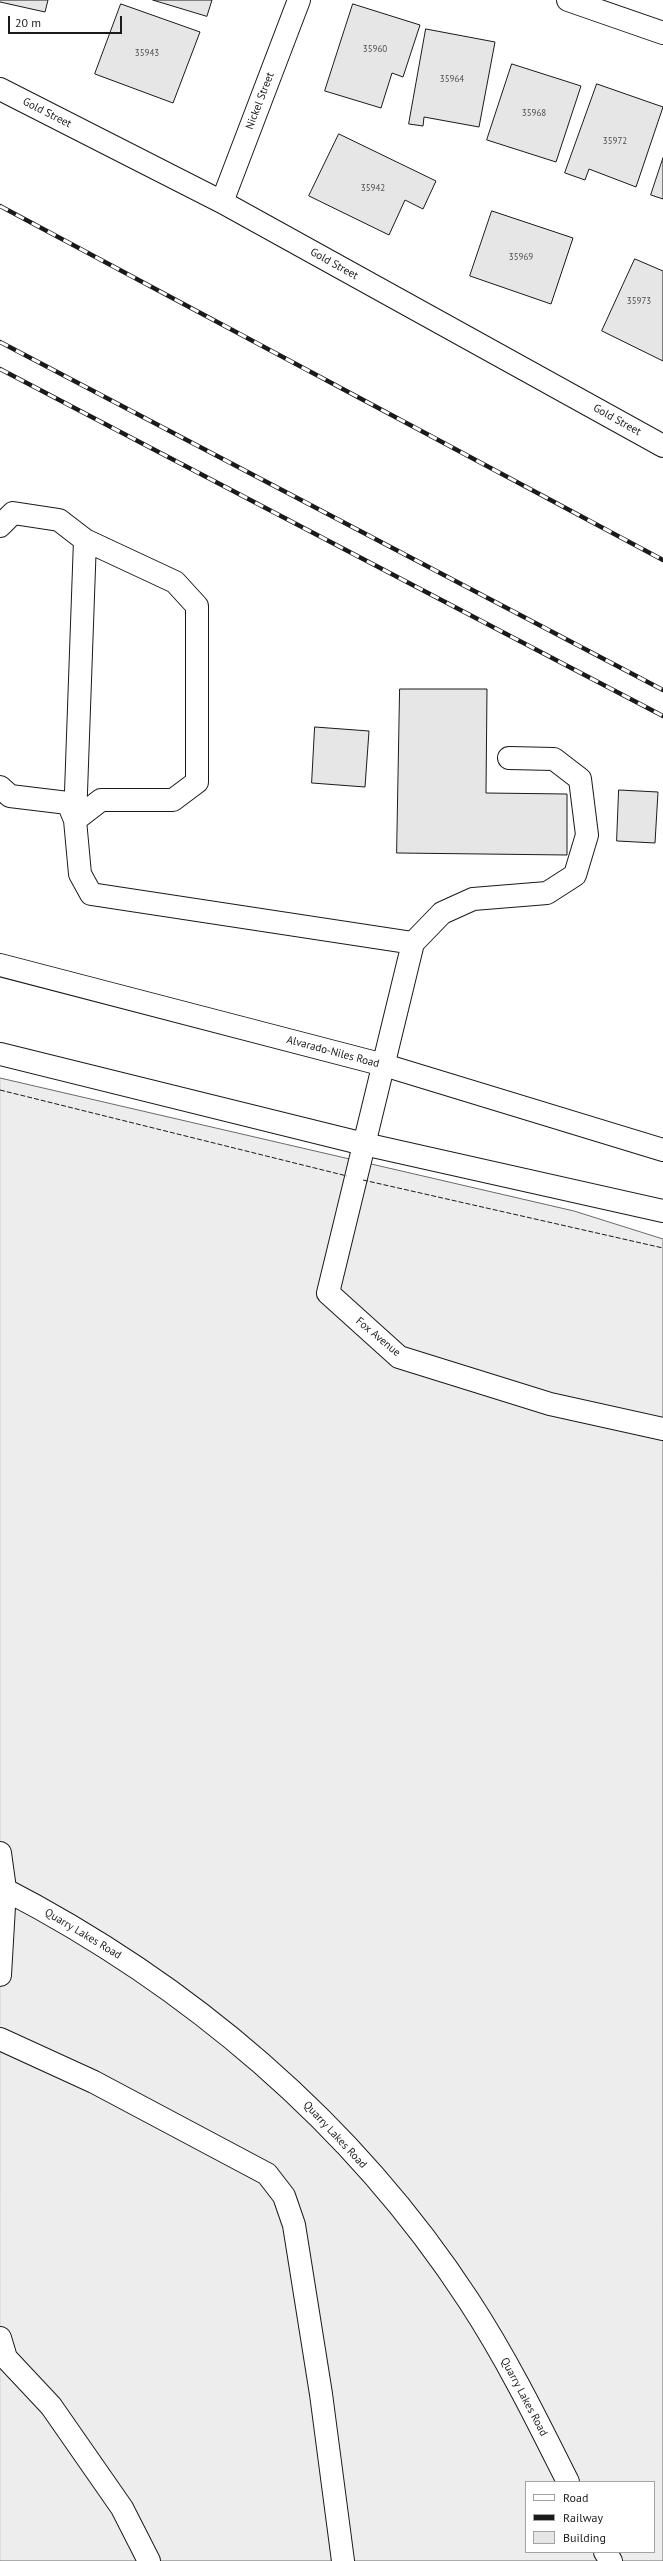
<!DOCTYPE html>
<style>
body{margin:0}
#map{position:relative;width:663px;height:2561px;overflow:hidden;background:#fff;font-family:"PT Sans",sans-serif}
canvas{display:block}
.legend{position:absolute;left:525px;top:2481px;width:130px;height:72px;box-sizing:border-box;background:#fff;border:1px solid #a3a3a3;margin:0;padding:5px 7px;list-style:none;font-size:12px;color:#1a1a1a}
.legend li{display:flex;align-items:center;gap:8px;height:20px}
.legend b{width:20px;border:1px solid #a3a3a3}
.scale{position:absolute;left:8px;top:16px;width:114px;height:18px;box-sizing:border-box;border:2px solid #1a1a1a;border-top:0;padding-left:5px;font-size:12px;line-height:14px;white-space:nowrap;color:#1a1a1a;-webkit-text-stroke:3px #fff;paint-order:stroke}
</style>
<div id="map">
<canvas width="663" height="2561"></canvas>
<ul class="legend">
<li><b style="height:5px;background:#fff"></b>Road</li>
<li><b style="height:5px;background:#1a1a1a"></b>Railway</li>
<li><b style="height:11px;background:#e6e6e6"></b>Building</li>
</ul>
<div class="scale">20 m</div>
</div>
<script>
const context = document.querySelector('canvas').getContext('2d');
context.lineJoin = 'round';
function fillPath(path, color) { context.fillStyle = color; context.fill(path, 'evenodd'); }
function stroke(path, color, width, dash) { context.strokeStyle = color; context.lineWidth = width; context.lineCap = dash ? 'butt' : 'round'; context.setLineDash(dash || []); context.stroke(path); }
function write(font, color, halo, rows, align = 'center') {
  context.font = font + ' "PT Sans",sans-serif'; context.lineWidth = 3; context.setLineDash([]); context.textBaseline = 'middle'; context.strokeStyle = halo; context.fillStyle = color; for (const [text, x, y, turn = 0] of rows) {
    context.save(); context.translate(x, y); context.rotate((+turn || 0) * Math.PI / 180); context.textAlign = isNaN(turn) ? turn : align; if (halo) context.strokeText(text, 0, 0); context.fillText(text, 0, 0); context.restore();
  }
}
const built = new Path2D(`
 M0,1078L574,1211L663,1239V2561H0ZM526,2482H654V2552H526Z`);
const building = new Path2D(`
 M0,0H48L45,12L0,2Z
 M153,0H212L207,16Z
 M121,4L200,32L173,103L95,74Z
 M353,4L420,25L403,77L392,73L381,108L325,91Z
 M426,29L495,42L479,127L424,117L423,126L409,124Z
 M512,64L581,86L556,162L487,140Z
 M597,84L663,107L636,187L589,169L585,180L565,173Z
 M339,134L436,181L423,209L405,200L389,235L309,196Z
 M663,158V199L651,195Z
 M492,211L573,238L551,304L470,276Z
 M635,259L663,271V361L602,331Z
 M400,689H487L486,793L567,794V855L397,853Z
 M315,727L369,731L365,787L312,783Z
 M619,790L658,792L655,843L617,841Z`);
const minor = new Path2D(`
 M568,0L663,33
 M0,89L222,202L663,446
 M222,202L299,0
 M0,526L13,513L59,520L85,540L75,820L80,874L91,894L413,943L328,1293L399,1357L550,1404L663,1429
 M0,787L10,796L68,803L75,820
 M75,820L101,800H173L197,782V606L175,582L85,540
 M413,943L442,913L473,899L547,893L575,875L587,835L580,779L554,759L509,758
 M0,1853L5,1889L0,1975
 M0,1887C187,1983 353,2123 469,2301C507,2359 537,2420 568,2482
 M0,2039L94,2082L267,2174L284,2196L294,2225L321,2394L343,2561
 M0,2338L6,2358L51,2406L122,2508L149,2561
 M605,2552L611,2561`);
const major = new Path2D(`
 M0,965L384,1065L663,1150
 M0,1054L364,1144L663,1211`);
const rail = new Path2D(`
 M0,206L663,560
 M0,342L663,690
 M0,369L663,716`);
const fence = new Path2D(`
 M0,1090L347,1176
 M363,1180L663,1248`);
const numberNames = [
 ["35960",375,49],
 ["35943",147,53],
 ["35964",452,79],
 ["35968",534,113],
 ["35972",615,141],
 ["35942",373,188],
 ["35969",521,257],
 ["35973",639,301]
];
const streetNames = [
 ["Nickel Street",260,101,-69],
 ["Gold Street",47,113,27],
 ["Gold Street",334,264,29],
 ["Gold Street",617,420,29],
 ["Alvarado-Niles Road",333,1052,15],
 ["Fox Avenue",378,1337,40],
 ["Quarry Lakes Road",83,1934,31],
 ["Quarry Lakes Road",335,2135,47],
 ["Quarry Lakes Road",524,2397,62]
];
fillPath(built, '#ededed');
stroke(built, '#6a6a6a', 1);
fillPath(building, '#e6e6e6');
stroke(building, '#1a1a1a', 1);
stroke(minor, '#1a1a1a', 24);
stroke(major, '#1a1a1a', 24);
stroke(minor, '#fff', 22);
stroke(major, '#fff', 22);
stroke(rail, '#1a1a1a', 4.5);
stroke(rail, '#fff', 3, [9]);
stroke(fence, '#1a1a1a', 1, [5, 2]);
write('9px', '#4d4d4d', null, numberNames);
write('11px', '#1a1a1a', '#fff', streetNames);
</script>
